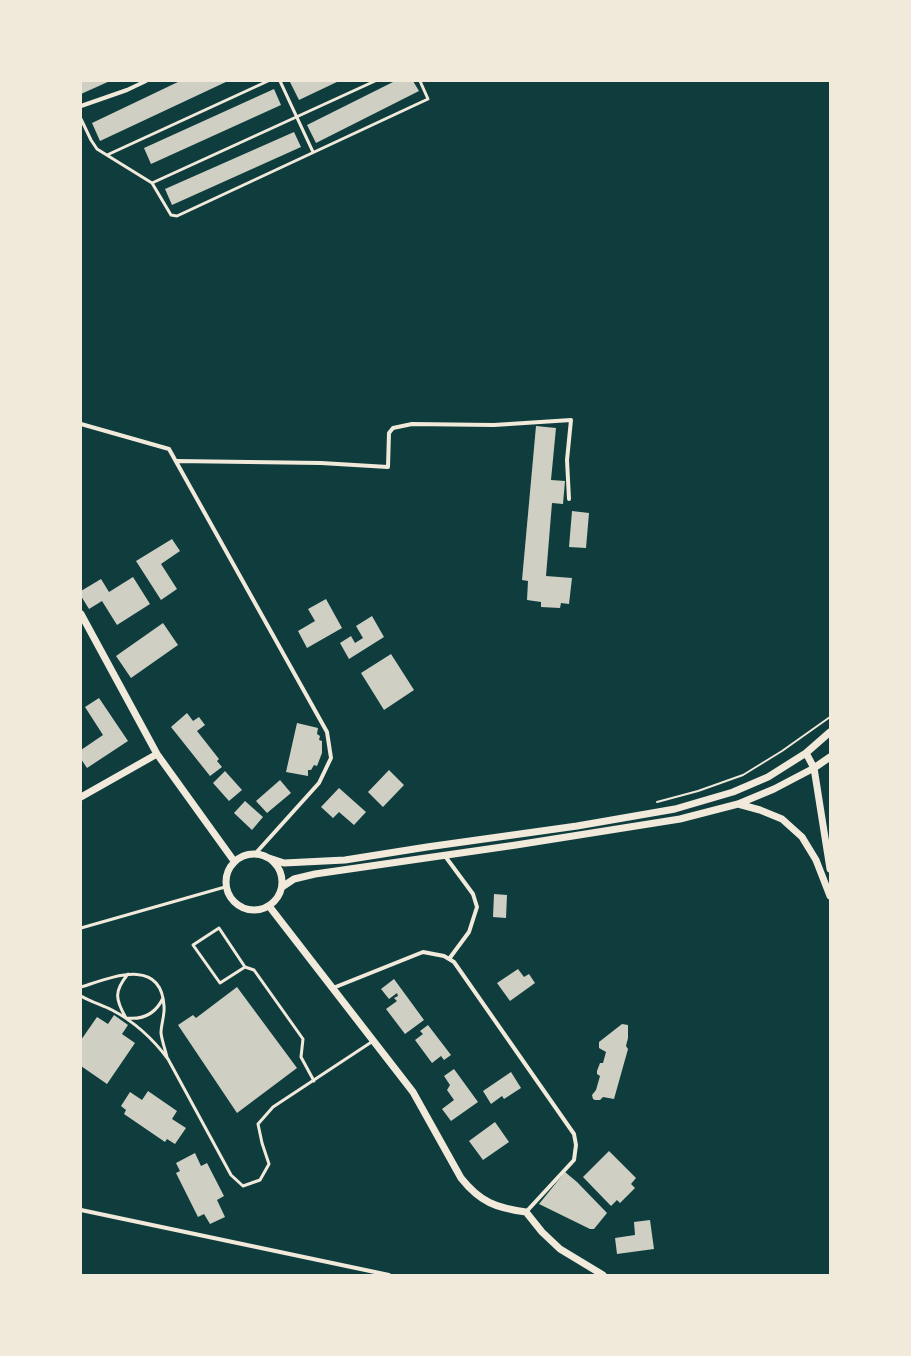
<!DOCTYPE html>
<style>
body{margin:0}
#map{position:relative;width:911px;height:1356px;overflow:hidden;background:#0f3d3e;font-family:"Space Grotesk",sans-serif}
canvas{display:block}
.frame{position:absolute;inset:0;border:82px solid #f1e9da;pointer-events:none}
</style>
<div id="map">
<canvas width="911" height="1356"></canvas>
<div class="frame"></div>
</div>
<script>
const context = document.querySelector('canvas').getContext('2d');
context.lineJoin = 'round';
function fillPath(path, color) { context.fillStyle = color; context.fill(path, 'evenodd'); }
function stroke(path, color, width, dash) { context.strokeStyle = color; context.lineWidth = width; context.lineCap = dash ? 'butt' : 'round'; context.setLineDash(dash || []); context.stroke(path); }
const building = new Path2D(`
 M81,81H110L81,94Z
 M180,81H228L100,141L92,123Z
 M291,81H339L299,100L290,82Z
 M395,81H413L419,91L316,143L307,125Z
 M274,89L281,105L151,164L144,148Z
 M294,132L301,147L172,205L165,189Z
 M536,426L556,428L551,480L565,481L563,504L552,503L546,576L572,578L569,604L561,603L560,608L541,607V602L527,600L528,581L522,580Z
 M572,511L589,513L586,548L569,547Z
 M172,539L180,551L161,564L177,589L161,600L136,561Z
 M133,577L150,604L117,625L102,601L89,609L81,596V591L101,579L109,592Z
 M326,599L342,628L307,648L298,631L315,621L308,609Z
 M372,616L384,637L349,659L340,643L351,636L355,643L363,638L356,626Z
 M163,623L178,645L131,678L116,656Z
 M391,654L414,690L384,710L361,673Z
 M99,698L128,741L87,768L81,759V750L103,735L85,707Z
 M187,713L193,721L199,717L205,725L197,731L219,759L217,761L222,767L210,776L171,727Z
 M297,723L318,728L317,734L320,736L319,740L322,741V753L317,766L314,765L311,770H308V776L286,772Z
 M389,770L404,785L383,807L368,792Z
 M225,771L242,790L229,801L213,783Z
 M280,780L291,793L267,813L256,801Z
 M339,788L366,812L354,825L339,812L333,818L321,807Z
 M245,801L263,817L252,830L234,813Z
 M494,894L507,895L506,918L493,917Z
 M518,969L524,977L529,974L535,983L510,1001L497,983Z
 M394,979L424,1020L405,1034L386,1009L397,1001L394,998L398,996L397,993L389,999L381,989Z
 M237,987L297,1068L237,1113L178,1025L193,1015L196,1018Z
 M114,1015L128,1025L122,1034L135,1043L107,1084L81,1066V1040L97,1017L108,1024Z
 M622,1024L628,1025V1038L626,1046L628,1049L614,1099L603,1097L600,1100H595L593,1099L592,1095L596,1090L600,1076L597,1074V1071L600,1063H603L606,1052L599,1048V1042Z
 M428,1025L451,1055L444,1060L441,1056L432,1063L415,1040L423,1034L420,1031Z
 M454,1069L478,1102L451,1121L442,1109L454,1100L447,1090L450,1085L444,1076Z
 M511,1072L521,1088L504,1099L502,1096L491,1104L483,1091Z
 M148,1091L177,1111L172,1119L186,1128L175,1144L167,1139L165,1142L124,1114L126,1110L121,1106L130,1092L142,1100Z
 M495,1122L509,1142L483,1160L469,1141Z
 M609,1151L636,1178L631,1184L635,1188L620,1203L617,1200L611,1206L583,1177Z
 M195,1153L201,1166L207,1163L224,1196L217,1200L225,1217L210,1224L204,1214L198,1217L176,1173L180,1171L176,1163Z
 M565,1172L577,1182L607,1213L594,1229H590L539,1204Z
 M650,1220L654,1249L617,1254L615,1238L635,1235L634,1222Z`);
const path = new Path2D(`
 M657,802L698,791L743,775L782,751L830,717`);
const service = new Path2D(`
 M280,81L313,152
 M81,119L91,140L97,149L152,183L171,215L177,216L428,99L420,81
 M107,155L268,81
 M152,183L375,81
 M81,928L225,887
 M245,967L219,928L193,945L220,983L245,967L254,970L303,1039L301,1057L314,1081
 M128,974C114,991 115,999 126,1018C143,1020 156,1013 163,998
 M81,987C110,978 161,956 164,1006C165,1015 161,1024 161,1033C162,1041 165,1049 167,1057
 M81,996C91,1002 102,1005 112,1010C135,1022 153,1039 168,1059L231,1175L243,1186L260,1180L269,1164L262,1143L258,1124L273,1107L373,1041`);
const minor = new Path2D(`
 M81,106L127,90L146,81
 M81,424L169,449L327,732L331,758L319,783L255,854
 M177,461L321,463L388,467L389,433L393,428L412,424L494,425L571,420L567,460L569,499
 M445,856L473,894L477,907L469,932L449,959
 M333,988L423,952L444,956L454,962L574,1134L576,1145L574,1160L526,1212
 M81,1210L389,1275`);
const tertiary = new Path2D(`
 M81,614L157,754
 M806,753L814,768L830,869
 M81,797L157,754L234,861
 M738,804L760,810L782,819L802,837L816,860L830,896
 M226 882a28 28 0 1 1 56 0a28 28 0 1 1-56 0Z
 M266,857L284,863L345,860L427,847L577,826L675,809L733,792L768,777L806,753L830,732
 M282,887L294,879L315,874L516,845L680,819L738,804L774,789L814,768L830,757
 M269,906L413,1092L461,1178C480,1202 496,1208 526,1212L542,1232L560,1249L603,1275`);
fillPath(building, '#cfcfc3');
stroke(path, '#f1e9da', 2);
stroke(service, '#f1e9da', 3);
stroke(minor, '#f1e9da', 4);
stroke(tertiary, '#f1e9da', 7);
</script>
